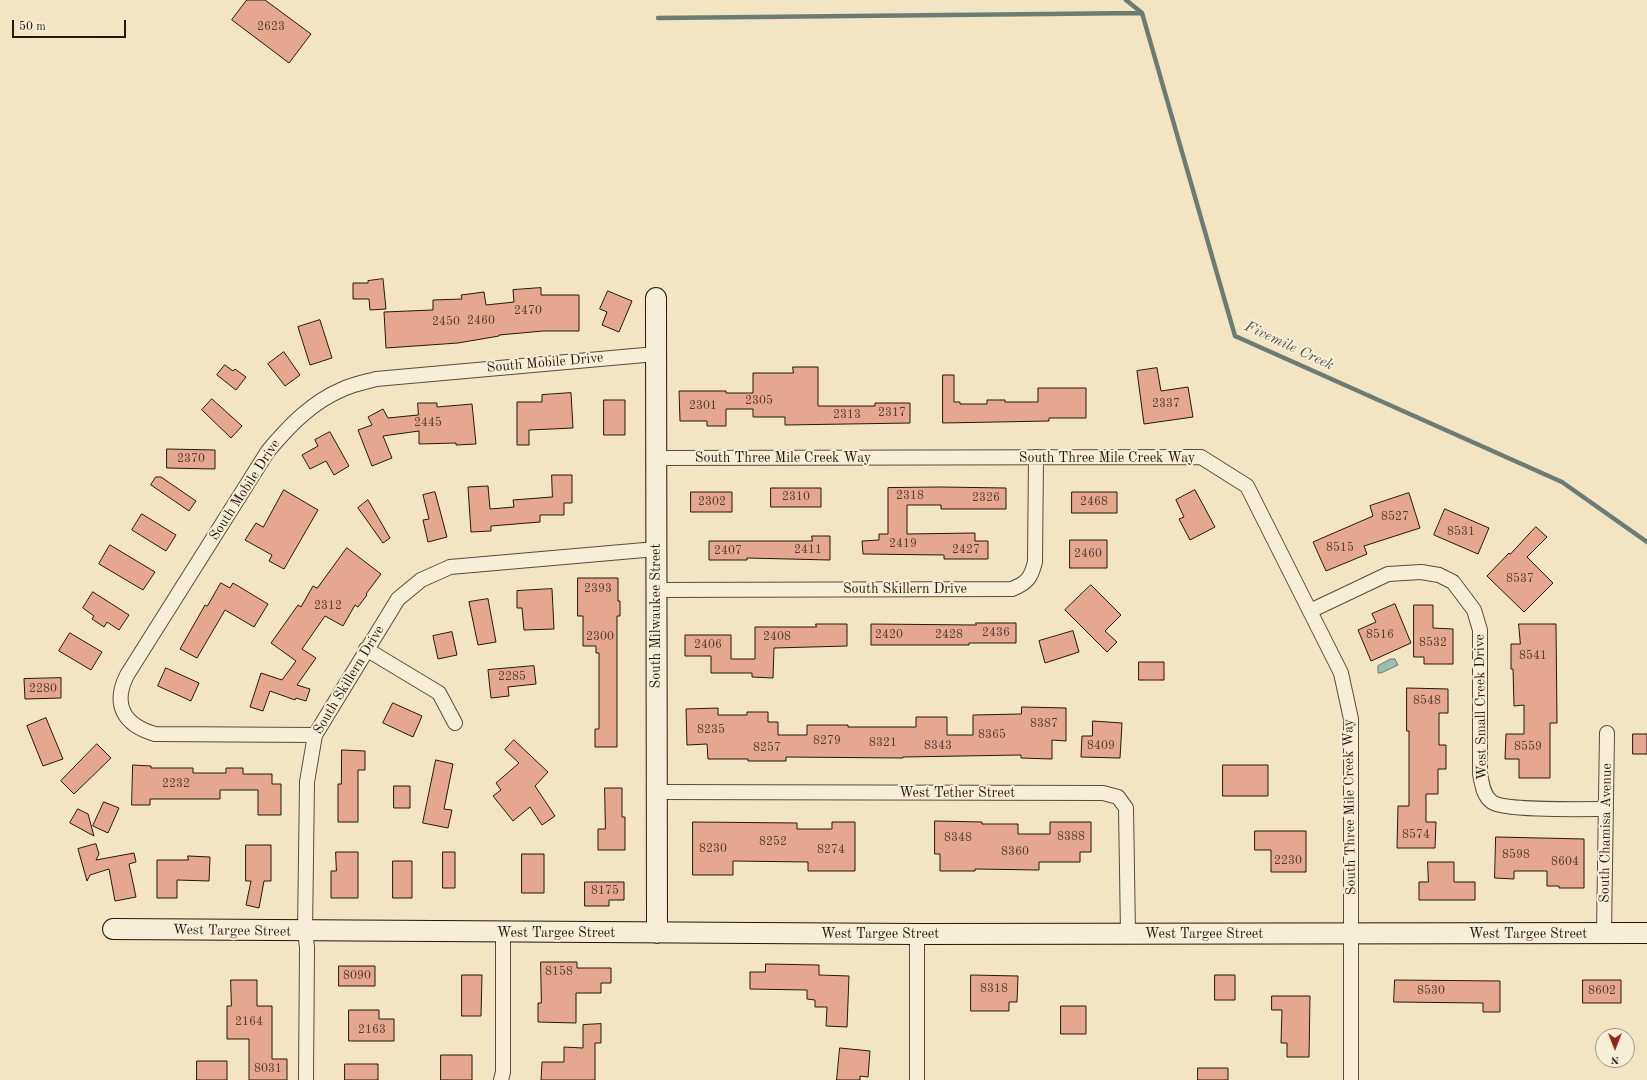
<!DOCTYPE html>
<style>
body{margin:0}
#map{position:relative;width:1647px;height:1080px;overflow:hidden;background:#f3e5c3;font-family:"Old Standard TT",serif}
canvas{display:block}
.north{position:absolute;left:1595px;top:1028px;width:40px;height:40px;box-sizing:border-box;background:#f7eed8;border:1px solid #a39886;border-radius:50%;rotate:180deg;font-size:11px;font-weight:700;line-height:16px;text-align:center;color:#25180c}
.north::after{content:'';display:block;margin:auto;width:14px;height:18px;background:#8f2418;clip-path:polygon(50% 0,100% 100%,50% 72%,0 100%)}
.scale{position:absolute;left:12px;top:20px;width:114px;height:18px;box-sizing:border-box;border:2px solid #25180c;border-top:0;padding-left:5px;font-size:12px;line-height:14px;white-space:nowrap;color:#25180c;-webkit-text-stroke:3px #f7eed8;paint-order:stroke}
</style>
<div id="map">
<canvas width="1647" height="1080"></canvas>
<div class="north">N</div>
<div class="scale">50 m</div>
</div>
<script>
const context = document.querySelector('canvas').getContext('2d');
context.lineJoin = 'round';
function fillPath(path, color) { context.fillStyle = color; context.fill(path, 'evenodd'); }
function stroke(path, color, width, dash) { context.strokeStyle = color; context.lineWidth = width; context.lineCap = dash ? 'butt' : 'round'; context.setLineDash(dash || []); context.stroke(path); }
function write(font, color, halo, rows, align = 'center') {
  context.font = font + ' "Old Standard TT",serif'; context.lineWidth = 4; context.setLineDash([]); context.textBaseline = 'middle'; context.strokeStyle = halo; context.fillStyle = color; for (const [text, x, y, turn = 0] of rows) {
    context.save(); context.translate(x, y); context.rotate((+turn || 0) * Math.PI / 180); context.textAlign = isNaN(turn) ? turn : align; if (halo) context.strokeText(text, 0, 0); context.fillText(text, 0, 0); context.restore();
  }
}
const water = new Path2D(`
 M1391,659H1395L1398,665L1381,673H1378V666Z`);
const stream = new Path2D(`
 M1126,0L1142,13L1235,336L1562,482L1647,542
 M658,18L1142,13`);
const building = new Path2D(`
 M247,0H265L311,34L289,63L232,20Z
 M383,279L386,309L370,310L369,299H353V283H368V281Z
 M541,288V295H579V331H543L499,335V336L458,343L386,348L384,312L433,310V300L462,299L461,295L484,292L486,305L514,302L513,290Z
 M608,291L632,301L619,332L602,325L607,312L600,309Z
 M320,320L332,358L310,365L298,327Z
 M284,352L300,375L285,386L268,364Z
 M225,365L233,371L235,369L246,377L236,390L217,375Z
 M793,367H818V406H875V403H910V423L785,425V417H753V409H726V426H707V421H680L679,391H726V393H753V373H793Z
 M1157,368L1161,391L1188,387L1193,417L1144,424L1137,371Z
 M943,375H954V402H960V404H987V400H1005V402H1038V388H1086V418H1049V421L943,423Z
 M571,393L573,428L529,430V445H517V402H542V395Z
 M212,399L242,426L231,438L202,410Z
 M604,400H625V435H604Z
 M418,403H437V407L472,404L476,444L456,445V443L419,444V431L383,436L392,458L372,466L358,430L372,425L368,417L383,409L388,418L418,415Z
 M330,432L349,466L334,475L326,461L310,469L302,455L318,446L315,440Z
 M167,449L215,450V469L167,468Z
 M552,475H572V503H564V515H540V522L491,526V531L471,532L468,487L488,486L490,509L514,507L513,500L552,497Z
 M156,477H161L196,501L189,511L151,485Z
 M941,487L1006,488V509H941V505H907V534L975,533V541H988V559H944V555L863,554L862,541L879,540V534H888V488Z
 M771,488H821V507H771Z
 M284,490L318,510L284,569L269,561L272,555L245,540L256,523L263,527Z
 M1195,490L1215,527L1190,540L1179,519L1184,517L1176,500Z
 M435,492L447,537L428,542L423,520L429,519L423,495Z
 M691,492H732V512H691Z
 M1072,492H1117V513H1072Z
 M1409,493L1420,528L1364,546L1367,554L1326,571L1313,542L1373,516L1370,506Z
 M368,500L390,538L383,543L358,508Z
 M1445,509L1489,528L1478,554L1434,535Z
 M142,514L176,535L166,551L132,530Z
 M1536,527L1547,537L1527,557L1553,583L1524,612L1487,576L1509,553L1510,554Z
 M812,536H830V560L747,558V560H709V541H812Z
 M1070,540H1107V568H1070Z
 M110,545L155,572L143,590L99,564Z
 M347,548L381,574L366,594L367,595L358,607L355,605L343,626L325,616L302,649L316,658L297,685L310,689L306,701L296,698L295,700L270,691L263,711L250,707L261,673L282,680L296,661L271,643L298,605L301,607L313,586L317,588Z
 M578,578H618V601H620V616H617V747H595V729H599V653H596V646H583V616H578Z
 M221,583L230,588L233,583L268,604L254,627L225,610L197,658L180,649L205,605L207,606Z
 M1091,585L1121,615L1105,631L1117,642L1107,652L1065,610Z
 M552,589L554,629L524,630L522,608H517V591Z
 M93,592L129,615L119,630L107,622L104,627L92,619L94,616L83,608Z
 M488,599L496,642L478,645L469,602Z
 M1395,604L1411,643L1371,661L1358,630L1376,622L1372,614Z
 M1414,605H1433V628L1453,629V664H1424V657H1414Z
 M976,623H1016V643H969V645H871V624L976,625Z
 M816,624H847V646L774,648L773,678L752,677V673H711V656H685V635H731V659H755V627H816Z
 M1519,624H1556L1557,723H1550V778H1519V759H1505L1506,734H1524V705L1514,706L1513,669H1511V644H1520Z
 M1073,631L1079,652L1045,663L1039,641Z
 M452,632L457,655L438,659L433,636Z
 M70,633L102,652L91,670L59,651Z
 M1139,662H1164V680H1139Z
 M534,666L536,684L508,687L509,696L491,698L488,670Z
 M166,668L199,683L191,701L158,686Z
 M61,678V698L25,699L24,679Z
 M1407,688L1448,689V713H1439V745H1446V769H1438V794H1426V822H1436L1435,848H1397L1398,806H1409V731H1407Z
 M393,703L422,716L413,737L383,723Z
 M1022,707L1066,708V741L1052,740V759L1021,758V755L903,757V758L786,757V761H748V759H708L707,744L687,745L686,709L718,708V715H747V712H768V722H778V735H807V725H848V727H916V717H947V735H973V715L1021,714Z
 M46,718L63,759L43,766L27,726Z
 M1093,721L1122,723L1120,758L1081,757L1082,736H1092Z
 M1633,734H1647V754H1633Z
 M514,740L548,772L535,786L555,816L542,825L530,807L513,821L493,796L501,790L496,783L519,763L505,750Z
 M97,744L111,758L74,794L61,781Z
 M342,750L365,751V770H358V822H338V784H341Z
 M436,760L453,764L444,809L452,810L448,828L423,823Z
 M133,765L151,766V768H193V773H226V768H243V774H272V784H281V815H258V790H220V799H150V805H132Z
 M1223,765H1268V796H1223Z
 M394,786H410V808H394Z
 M605,788H622V817H625V850H598V829H605Z
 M104,802L119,808L108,833L93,826Z
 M78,809L88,814L94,836L70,823Z
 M935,821L982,822V824H1018V834H1050V822H1091V852H1080V862H1039V870L975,869V871H940V854H935Z
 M693,822L797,823V829H832V822H855V871H808V862L733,861V875H693Z
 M1255,831H1306V872H1271V850H1255Z
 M1496,837L1584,839V888H1559V886H1547V871H1514V879L1495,878Z
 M96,844L99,854L96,860L134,853L136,862L129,864L136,897L115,901L109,869L90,875L87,881L78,849Z
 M246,845H271V881H264L259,908L246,905L251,881H246Z
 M336,852H358V898H331V871H336Z
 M443,852H455V888H443Z
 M522,854H544V893H522Z
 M188,856L210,857L209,881L177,880V898H157V860H188Z
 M393,861H412V898H393Z
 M1428,862H1454V882H1475V900H1419V882H1428Z
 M585,882H624V900H609V906H585Z
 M541,962H577V968H611V983H601V993H576V1023L538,1022V1003H541Z
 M766,964L819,965V975L849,976L847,1027L826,1026L827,1007H815V1000L807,999V990L750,989V972H765Z
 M339,966H375V986H339Z
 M462,975H482L481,1016H462Z
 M971,975L1018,976L1017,1002H1009V1011H971Z
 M1215,975H1235V1000H1215Z
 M231,980H257V1006H272V1059H287V1080H249V1039H227V1006H231Z
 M1395,980L1500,981V1012H1483V1003L1394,1002Z
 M1583,980H1621V1003H1583Z
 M1272,996H1310L1309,1057H1287V1043H1281L1282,1010H1272Z
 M1061,1006H1086V1034H1061Z
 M349,1010H379V1019H394V1041H349Z
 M601,1024V1043H595V1080H541L542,1062H564V1047L583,1048V1025Z
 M840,1048L870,1051L868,1077L860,1076V1080H837Z
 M441,1055H472V1080H441Z
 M197,1061H227V1080H197Z
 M345,1064H378V1080H345Z
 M1198,1068H1228V1080H1198Z`);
const street = new Path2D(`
 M656,458L1201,457L1247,486L1341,673L1351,719V1080
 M656,590L1012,589C1027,583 1031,578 1035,562L1036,457
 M1310,611L1388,574L1421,572L1439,575L1453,582L1474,610L1480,630V774C1482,783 1483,796 1492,802C1504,811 1586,809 1606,809
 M366,649L439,693L455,723
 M315,735L155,734C124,725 112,705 127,675L268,451C290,425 312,402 343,389C354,384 365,382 376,379L656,354
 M656,792L1103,793L1118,797L1126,808L1128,934
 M1604,933L1607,733
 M306,1080L307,947L305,932L307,782L315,735L398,599L421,580L450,567L656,549
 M501,1080L503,1072V933
 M917,1080V934`);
const secondary = new Path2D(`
 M656,298L657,933
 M113,929L917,934L1647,933`);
const numberNames = [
 ["2623",271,27],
 ["2470",528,311],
 ["2460",481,321],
 ["2450",446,322],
 ["2305",759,401],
 ["2337",1166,404],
 ["2301",703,406],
 ["2317",892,413],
 ["2313",847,415],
 ["2445",428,423],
 ["2370",191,459],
 ["2318",910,496],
 ["2310",796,497],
 ["2326",986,498],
 ["2302",712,502],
 ["2468",1094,502],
 ["8527",1395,517],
 ["8531",1461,532],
 ["2419",903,544],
 ["8515",1340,548],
 ["2411",808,550],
 ["2427",966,550],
 ["2407",728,551],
 ["2460",1088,554],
 ["8537",1520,579],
 ["2393",598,589],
 ["2312",328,606],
 ["2436",996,633],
 ["2420",889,635],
 ["2428",949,635],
 ["8516",1380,635],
 ["2300",600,637],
 ["2408",777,637],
 ["8532",1433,643],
 ["2406",708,645],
 ["8541",1533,656],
 ["2285",512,677],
 ["2280",43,689],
 ["8548",1427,701],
 ["8387",1044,724],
 ["8235",711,730],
 ["8365",992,735],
 ["8279",827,741],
 ["8321",883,743],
 ["8343",938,746],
 ["8409",1101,746],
 ["8559",1528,747],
 ["8257",767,748],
 ["2232",176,784],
 ["8574",1416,835],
 ["8388",1071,837],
 ["8348",958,838],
 ["8252",773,842],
 ["8230",713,849],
 ["8274",831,850],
 ["8360",1015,852],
 ["8598",1516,855],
 ["2230",1288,861],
 ["8604",1565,862],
 ["8175",605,891],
 ["8158",559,972],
 ["8090",357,976],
 ["8318",994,989],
 ["8530",1431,991],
 ["8602",1602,991],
 ["2164",249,1022],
 ["2163",372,1030],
 ["8031",268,1069]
];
const streetNames = [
 ["South Mobile Drive",545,363,-5],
 ["South Three Mile Creek Way",783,458],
 ["South Three Mile Creek Way",1107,458],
 ["South Mobile Drive",245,490,-57],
 ["South Skillern Drive",905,589],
 ["South Milwaukee Street",656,616,-90],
 ["South Skillern Drive",349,680,-59],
 ["West Small Creek Drive",1481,707,-91],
 ["West Tether Street",957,793],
 ["South Three Mile Creek Way",1350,807,-91],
 ["South Chamisa Avenue",1606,833,-89],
 ["West Targee Street",232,931,1],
 ["West Targee Street",556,933],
 ["West Targee Street",880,934],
 ["West Targee Street",1204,934],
 ["West Targee Street",1528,934]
];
const waterNames = [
 ["Fivemile Creek",1289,346,25]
];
fillPath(water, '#9bbfb6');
stroke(water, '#6c7c72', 1);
stroke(stream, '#6c7c72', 4.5);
fillPath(building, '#e6a791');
stroke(building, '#25180c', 1);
stroke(street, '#584b3a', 16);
stroke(secondary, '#25180c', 22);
stroke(street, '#f7eed8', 14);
stroke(secondary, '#f7eed8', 20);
write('12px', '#553c2d', null, numberNames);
write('14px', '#25180c', '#f7eed8', streetNames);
write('italic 15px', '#4e5248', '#f7eed8', waterNames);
</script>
